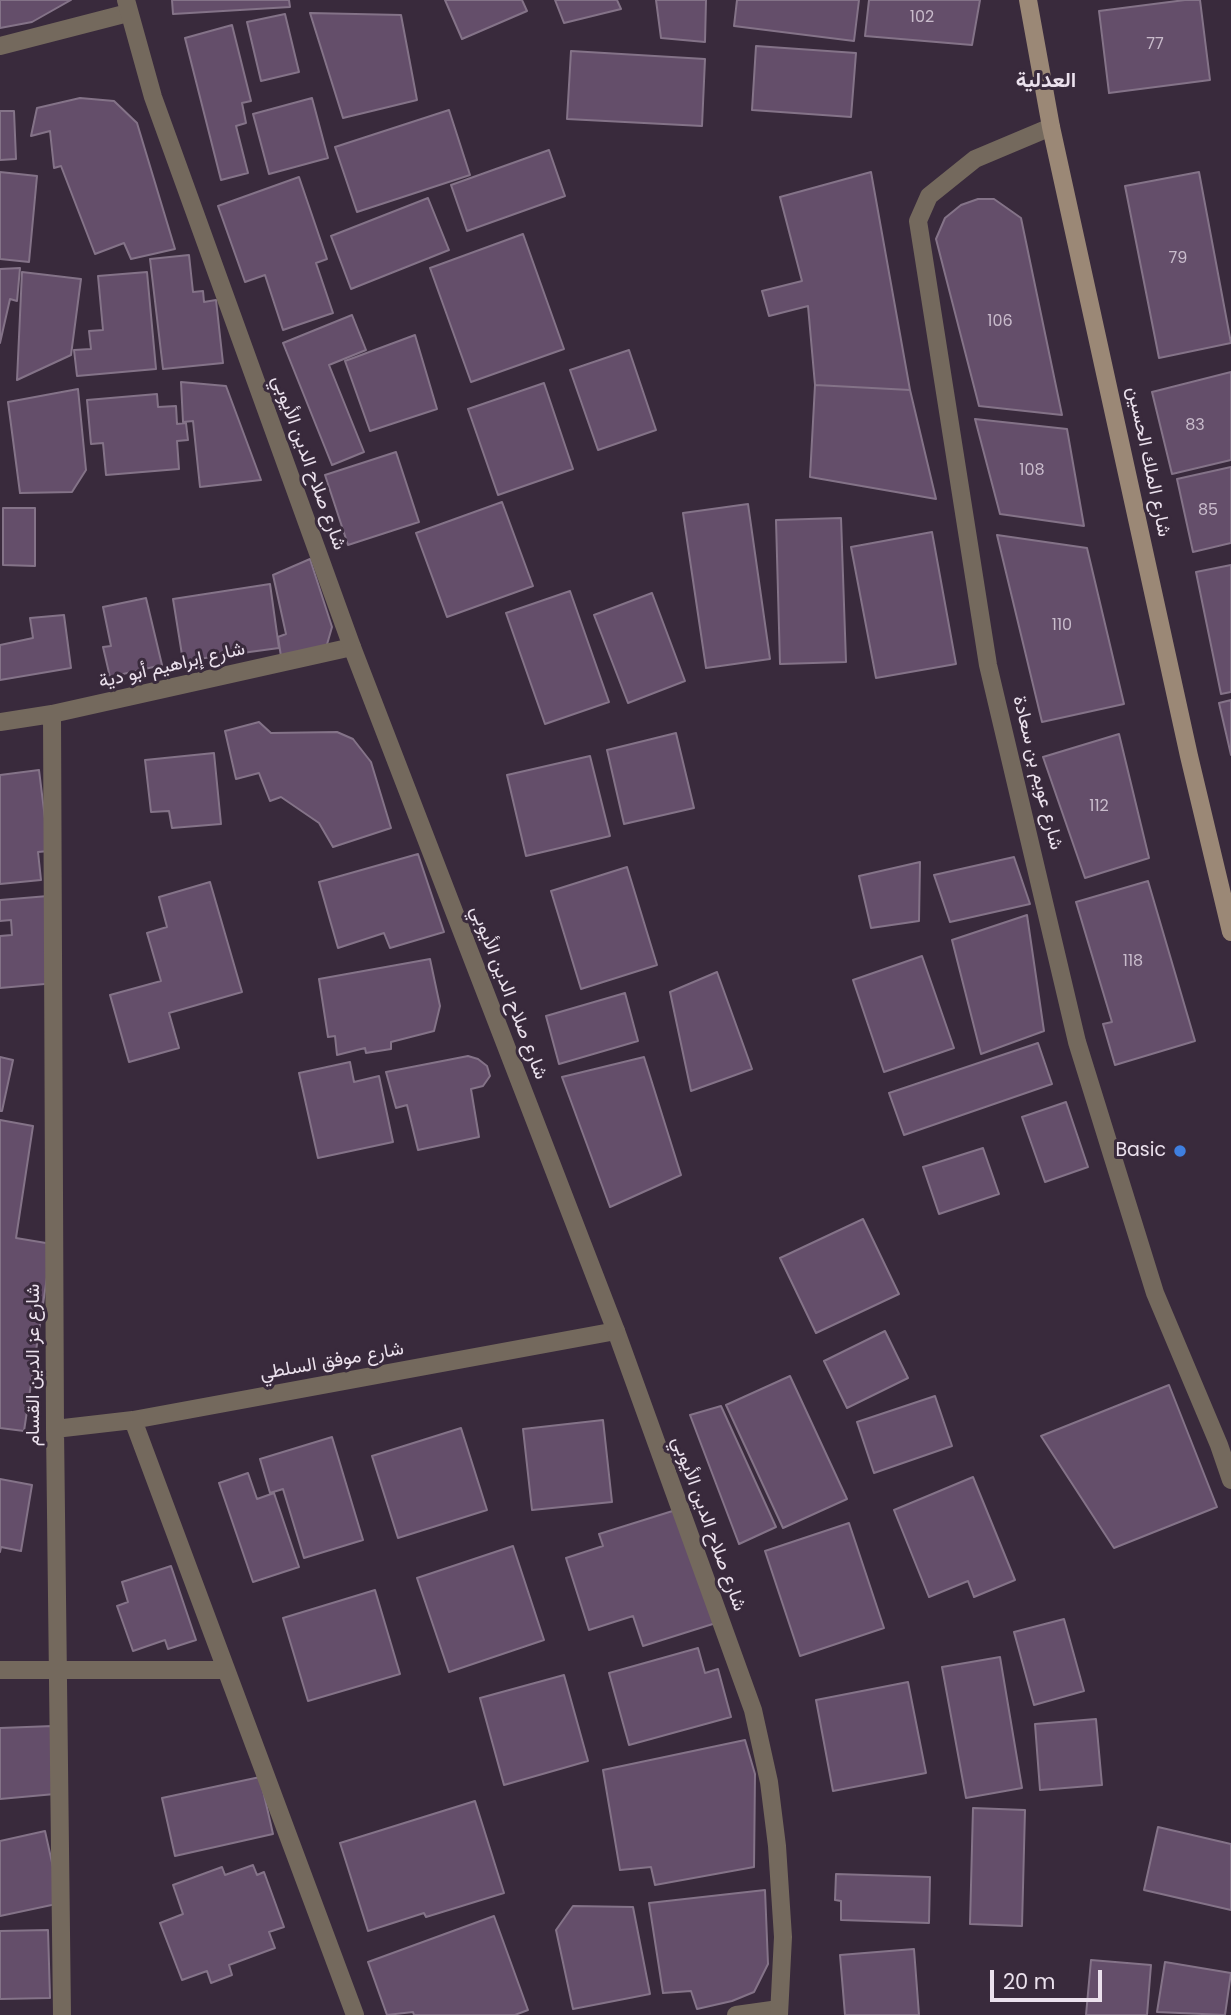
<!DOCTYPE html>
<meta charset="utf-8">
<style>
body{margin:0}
#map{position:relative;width:1231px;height:2015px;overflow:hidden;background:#392a3c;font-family:Poppins,sans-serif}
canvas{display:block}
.scale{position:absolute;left:990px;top:1970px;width:112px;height:32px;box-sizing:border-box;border:4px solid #ebe1ed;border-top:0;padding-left:9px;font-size:21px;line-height:24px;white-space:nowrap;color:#ebe1ed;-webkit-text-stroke:5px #392a3c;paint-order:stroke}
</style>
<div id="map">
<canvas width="1231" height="2015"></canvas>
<div class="scale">20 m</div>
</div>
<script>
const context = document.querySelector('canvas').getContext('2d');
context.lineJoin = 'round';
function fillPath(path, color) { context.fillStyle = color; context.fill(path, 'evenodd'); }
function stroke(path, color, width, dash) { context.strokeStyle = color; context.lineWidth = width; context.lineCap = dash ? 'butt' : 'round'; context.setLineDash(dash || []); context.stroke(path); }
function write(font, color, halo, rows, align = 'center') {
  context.font = font + ' Poppins,Vazirmatn,sans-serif'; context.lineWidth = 6; context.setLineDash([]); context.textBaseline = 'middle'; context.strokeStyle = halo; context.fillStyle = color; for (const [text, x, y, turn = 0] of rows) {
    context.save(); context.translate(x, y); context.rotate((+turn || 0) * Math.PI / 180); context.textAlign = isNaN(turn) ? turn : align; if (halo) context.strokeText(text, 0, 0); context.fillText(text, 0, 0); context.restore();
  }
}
const building = new Path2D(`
 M0,0H71L32,22L0,28Z
 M172,0H289L290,7L173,14Z
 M445,0H522L527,11L462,39Z
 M555,0H617L621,9L564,23Z
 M656,0H706L705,42L661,38Z
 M737,0H859L854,41L734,26Z
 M869,0H980L972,45L865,36Z
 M1185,0H1200L1210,80L1109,93L1099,11Z
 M310,13L401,15L417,100L343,118Z
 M285,14L299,72L261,81L247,22Z
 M232,25L251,101L242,103L246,123L236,126L248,173L221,180L185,38Z
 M756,46L856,53L851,117L752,110Z
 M571,51L705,59L702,126L567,119Z
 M80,98L114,101L137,123L175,249L131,259L124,243L95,254L61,166L54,168L50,131L31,136L37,108Z
 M312,98L328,158L269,174L253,114Z
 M449,110L470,175L357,212L335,147Z
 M0,111H14L16,159L0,160Z
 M549,150L565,196L467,231L451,185Z
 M0,172L37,176L29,262L0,259Z
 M871,172L910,390L815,385L808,306L769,316L762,291L802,281L780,197Z
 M1199,172L1231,343L1159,358L1125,186Z
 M299,177L327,259L316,263L333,313L283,330L265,275L245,282L218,206Z
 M428,198L449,250L351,289L331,236Z
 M978,199H994L1021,218L1062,415L979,406L936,239L945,218L961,205Z
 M523,234L564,349L471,382L430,268Z
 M189,255L193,292L203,291L204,302L216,300L223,363L163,369L150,259Z
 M20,268L17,301L10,299L0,343V269Z
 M22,272L81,279L71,355L17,380Z
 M147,272L156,369L77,376L74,350L91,349L89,331L103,330L98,276Z
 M352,315L366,350L329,365L364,452L332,465L283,343Z
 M415,335L437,409L370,431L345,361Z
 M629,350L656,430L598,450L570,370Z
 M1231,372V460L1172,474L1152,392Z
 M181,382L226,386L261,480L200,487L193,421L183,422Z
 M544,383L573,469L498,495L468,409Z
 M815,385L910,390L936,499L810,477Z
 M78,389L86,470L72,492L20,493L8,402Z
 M157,394L158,407L176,406L177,424L186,423L188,440L177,441L179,469L106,475L103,443L91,444L87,400Z
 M975,419L1067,429L1084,526L1000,514Z
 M396,452L419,522L348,545L325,475Z
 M1231,467V543L1193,552L1177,479Z
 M502,502L533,586L447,617L416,533Z
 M748,504L770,659L706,668L683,513Z
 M3,508H35V566L3,565Z
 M841,518L846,662L780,664L776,520Z
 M932,532L956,664L876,678L851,547Z
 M997,535L1087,548L1124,704L1042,722Z
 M310,559L332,627L324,655L282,663L278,637L286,634L273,575Z
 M1231,565V692L1221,694L1196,572Z
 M270,584L279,648L183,661L173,599Z
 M570,591L609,702L545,724L506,613Z
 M652,593L685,681L628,703L594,615Z
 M146,598L162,665L110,677L103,647L111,646L103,607Z
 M64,615L71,668L0,680V645L33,638L30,618Z
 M1231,700V755L1219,703Z
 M259,722L271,733L337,732L353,739L371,762L391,828L333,847L319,823L281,797L270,801L259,773L236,779L225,731Z
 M676,733L694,808L624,824L607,750Z
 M1119,734L1149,858L1085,878L1043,757Z
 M214,753L221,824L172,828L169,811L151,812L145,760Z
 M590,756L610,836L526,856L507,775Z
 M39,770L49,851L38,852L41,880L0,884V775Z
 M418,854L444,932L390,948L384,933L338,948L319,882Z
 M1014,857L1030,904L950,922L934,875Z
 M920,862L919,921L871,928L859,876Z
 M627,867L657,965L581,989L551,891Z
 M1148,881L1195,1041L1115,1065L1103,1024L1112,1022L1076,902Z
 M210,882L242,992L169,1013L179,1048L129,1062L110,995L161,981L147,933L167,927L159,897Z
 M48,896L56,983L0,988V936L12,935L11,920L0,921V900Z
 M1027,915L1044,1031L981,1054L952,940Z
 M922,956L954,1048L884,1072L853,980Z
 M430,959L440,1006L434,1031L391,1042V1049L366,1053L365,1048L337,1055L335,1036L328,1037L319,979Z
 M717,972L752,1069L691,1091L670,992Z
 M625,993L638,1041L559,1064L546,1016Z
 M1038,1043L1052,1084L904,1135L889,1093Z
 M468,1056L478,1059L487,1066L490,1076L483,1086L471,1089L479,1137L418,1150L407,1105L396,1108L386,1072Z
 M0,1057L13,1060L2,1111H0Z
 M644,1057L681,1175L610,1207L562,1077Z
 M350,1062L354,1082L379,1076L393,1142L318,1158L299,1073Z
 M1066,1102L1088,1167L1045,1182L1022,1117Z
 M0,1120L33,1126L16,1238L52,1244L24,1431L0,1428Z
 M983,1148L999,1194L939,1214L923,1167Z
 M863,1219L899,1294L816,1333L780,1258Z
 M885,1331L908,1378L847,1408L824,1361Z
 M790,1376L847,1499L783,1528L726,1405Z
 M1169,1385L1217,1507L1114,1548L1041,1436Z
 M935,1396L952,1446L874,1473L857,1422Z
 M721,1406L776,1527L739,1544L690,1415Z
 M603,1420L612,1502L532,1510L523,1429Z
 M461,1428L487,1510L398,1538L372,1456Z
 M332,1437L363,1540L304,1558L283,1489L270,1493L260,1459Z
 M248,1473L257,1499L274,1493L299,1567L253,1582L219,1483Z
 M973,1477L1015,1580L974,1597L968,1581L929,1597L894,1510Z
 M0,1479L32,1485L21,1551L1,1547L0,1552Z
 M679,1509L716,1623L643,1646L633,1616L589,1630L566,1558L603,1546L599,1534Z
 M849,1523L884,1628L800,1656L765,1551Z
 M513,1546L544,1640L449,1672L417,1578Z
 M171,1566L196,1640L168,1649L165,1640L133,1651L117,1606L128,1602L122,1582Z
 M375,1590L400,1674L308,1701L283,1618Z
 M1064,1619L1084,1691L1034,1705L1014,1632Z
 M698,1648L705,1673L718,1669L731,1717L629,1745L609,1673Z
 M1000,1657L1022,1788L966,1798L942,1667Z
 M564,1675L588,1761L504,1785L480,1698Z
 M908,1682L926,1773L833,1791L816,1700Z
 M1096,1719L1102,1785L1040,1790L1035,1724Z
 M53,1726L55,1794L0,1799V1728Z
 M745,1740L755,1774L754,1867L655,1885L651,1867L620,1870L603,1770Z
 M260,1777L273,1834L175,1856L162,1798Z
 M475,1801L504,1893L426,1917L424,1913L368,1931L340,1843Z
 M973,1808L1025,1810L1022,1926L970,1924Z
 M1158,1827L1231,1844V1910L1144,1890Z
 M45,1831L61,1903L0,1916V1841Z
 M253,1865L257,1875L264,1872L284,1927L269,1932L275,1948L229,1965L232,1975L211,1983L207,1971L182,1980L160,1923L183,1914L173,1885L222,1867L225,1875Z
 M836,1874L930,1877L929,1923L841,1920V1901L835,1900Z
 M765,1890L768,1964L754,1992L732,2001L697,2009L691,1991L663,1993L649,1903Z
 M573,1906L633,1907L650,1994L573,2009L556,1930Z
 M494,1916L528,2010L515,2015H414L413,2012L387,2015L368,1962Z
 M48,1930L50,1998L0,1999V1931Z
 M914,1949L919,2015H845L840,1955Z
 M1091,1960L1151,1965L1147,2015H1086Z
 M1165,1962L1231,1973L1225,2015L1157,2012Z`);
const minor = new Path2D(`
 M0,46L128,13
 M1051,127L975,159L929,196L918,221L988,665L1077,1042L1155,1293L1219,1445L1231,1480
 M52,714L55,1429L62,2015
 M0,722L52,714L352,647
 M133,1420L355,2015
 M55,1429L133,1420L616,1331
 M0,1670H225
 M736,2015L779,2009`);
const tertiary = new Path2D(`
 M126,0L153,97L352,647L616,1331L753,1710L769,1782L777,1846L783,1937L779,2015`);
const secondary = new Path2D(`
 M1028,0L1051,127L1189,756L1231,932`);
const markers = [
 [1180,1151,7,"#3f7fe0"]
];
const numberNames = [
 ["102",922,18],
 ["77",1155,45],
 ["79",1178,259],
 ["106",1000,322],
 ["83",1195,426],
 ["108",1032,471],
 ["85",1208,511],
 ["110",1062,626],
 ["112",1099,807],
 ["118",1133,962]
];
const streetNames = [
 ["شارع الملك الحسين",1148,462,78],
 ["شارع صلاح الدين الأيوبي",308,463,70],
 ["شارع إبراهيم أبو دية",172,666,-13],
 ["شارع عويم بن سعادة",1037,773,76],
 ["شارع صلاح الدين الأيوبي",508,993,69],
 ["شارع موفق السلطي",332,1362,-10],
 ["شارع عز الدين القسام",34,1365,-90],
 ["شارع صلاح الدين الأيوبي",708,1524,70]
];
const poiNames = [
 ["Basic",1166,1151]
];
const neighbourhoodNames = [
 ["العدلية",1046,82]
];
fillPath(building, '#644e6a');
stroke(building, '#847388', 2);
stroke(minor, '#74695d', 18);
stroke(tertiary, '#74695d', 18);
stroke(secondary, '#9b8876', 18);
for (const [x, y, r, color] of markers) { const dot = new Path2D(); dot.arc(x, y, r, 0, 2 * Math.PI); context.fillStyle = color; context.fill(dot); stroke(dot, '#392a3c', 2.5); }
write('16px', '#c9bccc', null, numberNames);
write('19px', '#ebe1ed', '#392a3c', streetNames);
write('19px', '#ebe1ed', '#392a3c', poiNames, 'right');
write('bold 21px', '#ebe1ed', '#392a3c', neighbourhoodNames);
</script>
